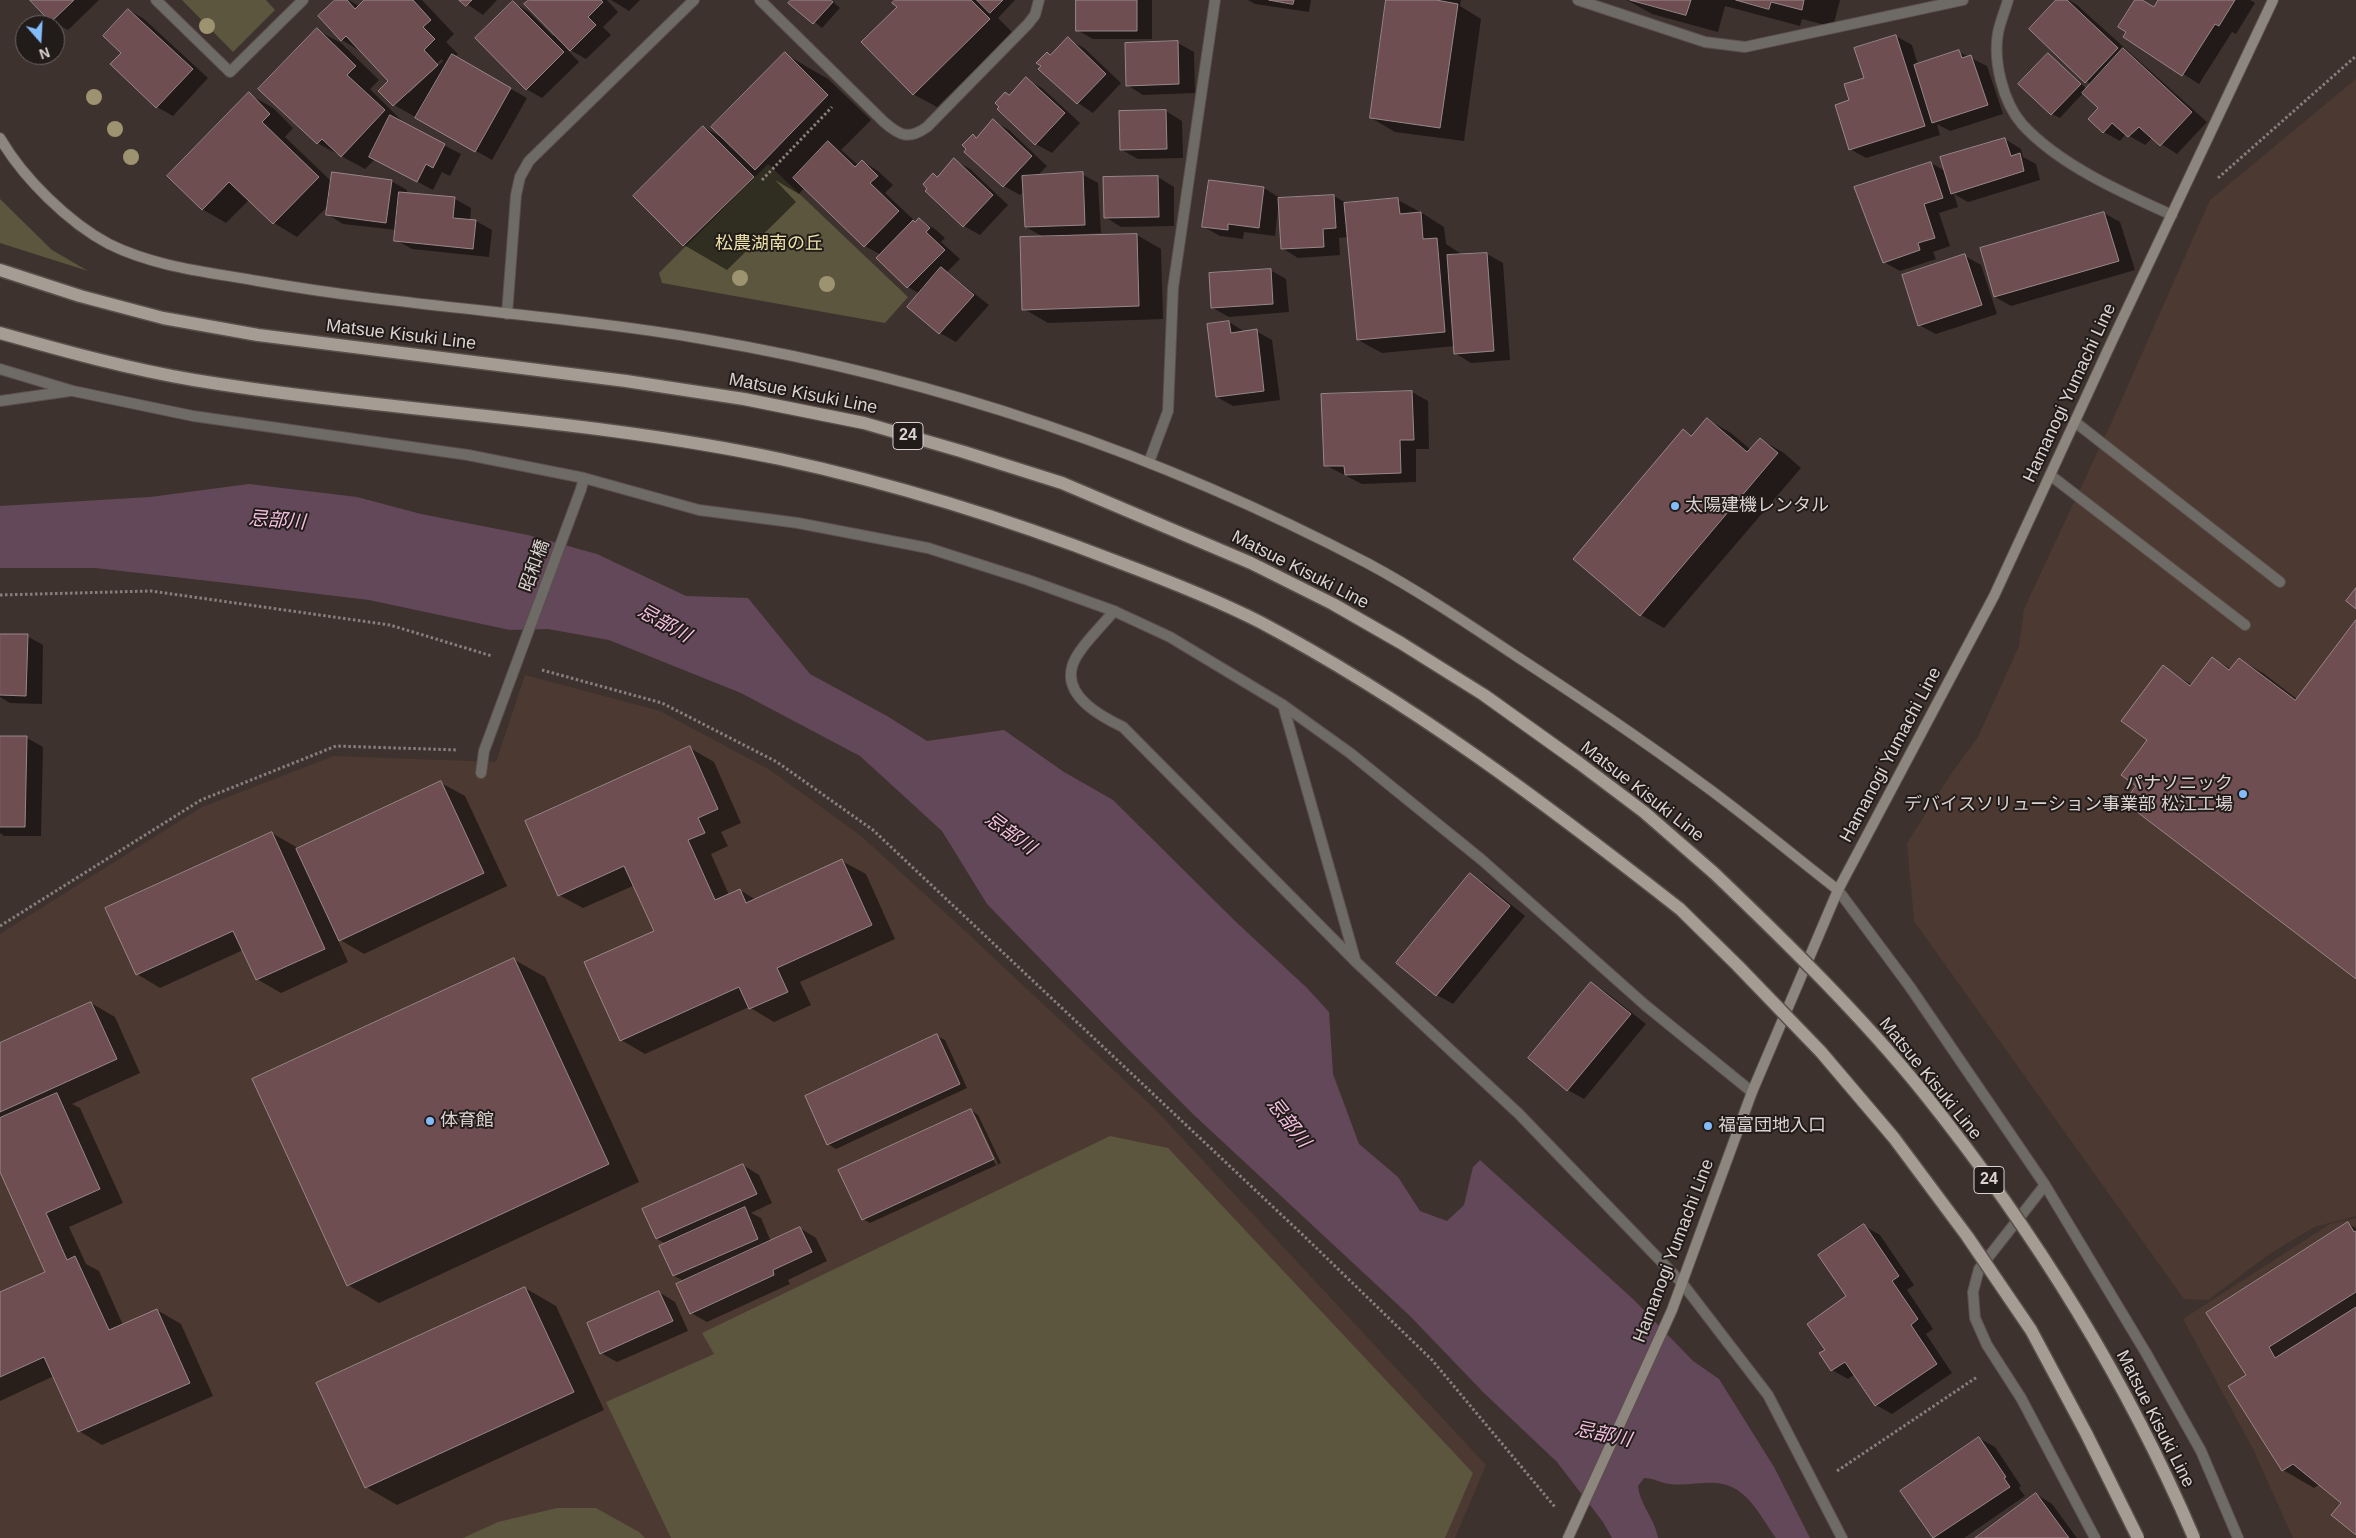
<!DOCTYPE html>
<meta charset="utf-8">
<style>
body{margin:0}
#map{position:relative;width:2356px;height:1538px;overflow:hidden;background:#3e322e;font-family:Arial,sans-serif}
canvas{display:block}
.north{position:absolute;left:15px;top:15px;width:50px;height:50px;box-sizing:border-box;background:#211b19;border:1px solid #6b6563;border-radius:50%;rotate:161deg;font-size:14px;font-weight:700;line-height:20px;text-align:center;color:#dbd3d1}
.north::after{content:'';display:block;margin:auto;width:18px;height:22px;background:#83bcfb;clip-path:polygon(50% 0,100% 100%,50% 72%,0 100%)}
</style>
<div id="map">
<canvas width="2356" height="1538"></canvas>
<div class="north">N</div>
</div>
<script>
const context = document.querySelector('canvas').getContext('2d');
context.lineJoin = 'round';
function fillPath(path, color) { context.fillStyle = color; context.fill(path, 'evenodd'); }
function stroke(path, color, width, dash) { context.strokeStyle = color; context.lineWidth = width; context.lineCap = dash ? 'butt' : 'round'; context.setLineDash(dash || []); context.stroke(path); }
function write(font, color, halo, rows, align = 'center') {
  context.font = font + ' Arial,"Noto Sans JP",sans-serif'; context.lineWidth = 4; context.setLineDash([]); context.textBaseline = 'middle'; context.strokeStyle = halo; context.fillStyle = color; for (const [text, x, y, turn = 0] of rows) {
    context.save(); context.translate(x, y); context.rotate((+turn || 0) * Math.PI / 180); context.textAlign = isNaN(turn) ? turn : align; if (halo) context.strokeText(text, 0, 0); context.fillText(text, 0, 0); context.restore();
  }
}
const built = new Path2D(`
 M2356,79V1216L2314,1227L2268,1255L2208,1300L2184,1299L1914,921L1907,843L1951,774L1978,737L2019,646L2024,609L2113,419L2210,200Z
 M525,675L660,711L770,770L861,836L965,931L1155,1109L1486,1465L1455,1538H0V934L202,807L334,756L496,762Z
 M2356,1218V1538H2293L2254,1451L2183,1319L2330,1224Z`);
const green = new Path2D(`
 M182,0H266L275,10L233,52Z
 M768,164L908,297L885,323L662,283L659,273Z
 M0,199L52,250L88,271L0,243Z
 M1110,1136L1168,1148L1473,1473L1445,1538H671L606,1402L714,1354L702,1333Z
 M557,1508H596L639,1532L645,1538H463L498,1522Z`);
const water = new Path2D(`
 M249,484L357,497L421,514L528,535L597,554L686,596L748,598L810,674L887,716L927,741L1004,730L1064,772L1113,800L1235,921L1307,988L1329,1012L1333,1074L1359,1144L1398,1177L1420,1211L1447,1221L1464,1205L1473,1167L1480,1160L1634,1300L1693,1361L1719,1379L1774,1467L1810,1538H1776C1760,1516 1747,1485 1716,1483C1701,1482 1686,1486 1670,1484C1661,1483 1654,1478 1644,1478L1638,1486C1640,1505 1655,1519 1658,1538H1612L1603,1522L1557,1462L1484,1393L1410,1316L1194,1115L1125,1046L987,904L942,831L860,756L741,693L609,640L548,629L510,630L369,600L227,583L95,568H0V506L150,497Z`);
const shadow = new Path2D(`
 M31,0H99L68,30L52,21Z
 M337,0H349L359,6L366,0H422L454,34L446,42L458,54L454,57L527,98L492,160L394,105L380,91L390,81L363,53L342,40ZM442,59L443,61L409,93L407,91Z
 M461,0H497L483,15Z
 M530,0H607L618,12L603,27L611,35L586,59L565,47L579,62L542,98L526,89L514,3L529,12L553,36L555,34Z
 M611,0H640L629,11Z
 M792,0H831L840,8L822,28L790,2Z
 M897,0H1015L998,18L1013,33L937,107L913,94Z
 M1077,0H1152V39H1093L1077,30Z
 M1248,0H1311L1309,12L1255,4Z
 M1387,0H1461L1460,6L1481,19L1464,141L1395,132L1371,118Z
 M1627,0H1840L1833,27L1802,19L1800,26L1725,6L1718,32L1652,14Z
 M2058,0H2069L2077,5L2207,122L2177,154L2152,138L2145,145L2126,134L2120,141L2104,132L2100,107L2083,93L2060,118L2052,114L2048,55L2087,89L2091,85L2030,29Z
 M2136,0L2154,8L2159,0H2250L2255,3L2236,34L2232,32L2199,84L2125,37Z
 M129,10L144,19L208,78L173,116L157,107L123,53Z
 M317,30L341,43L379,80L370,89L407,126L461,154L450,176L442,172L433,190L375,159L365,169L317,143Z
 M1896,36L1912,45L1918,65L1959,52L1987,66L2003,114L1950,131L1937,124L1940,135L1866,158L1850,149L1851,101Z
 M1068,39L1084,48L1121,83L1093,113L1078,103L1051,56Z
 M1178,43L1194,52L1195,93L1143,95L1127,85Z
 M785,54L828,79L871,120L841,150L858,165L862,161L878,171L893,185L885,193L916,222L919,220L935,229L945,238L941,242L960,259L947,272L989,305L956,342L940,333L908,307L920,294L908,287L878,258L881,255L865,246L804,188L799,194L775,180L796,202L727,270L684,245L635,196L704,127L724,139Z
 M1026,79L1042,88L1080,123L1052,153L1036,144L999,109Z
 M249,94L273,108L293,128L285,137L332,182L391,181L407,190V194L455,199L471,208L470,221H476L492,230L489,257L412,249L396,240L397,230L343,224L327,214L329,205L297,237L274,223L249,200L226,223L202,209Z
 M1166,111L1182,121L1183,158L1138,159L1122,150L1121,112Z
 M993,121L1009,130L1047,166L1037,176L1082,174L1098,183L1101,233L1069,235V237L1137,235L1161,249L1163,319L1048,323L1024,309L1045,238L1026,227L1024,191L1020,195L1004,186L973,136L977,138Z
 M2005,139L2021,149L2023,157L2036,164L2040,180L1968,202L1954,194L1958,207L1939,213L1950,246L1933,252L1936,259L1900,271L1884,262L1931,163L1945,171Z
 M954,160L970,169L1008,205L980,235L964,226L938,178Z
 M1158,177L1174,187V226L1121,227L1105,217Z
 M1210,181L1264,188L1280,198V200L1334,196L1348,204L1398,200L1422,213L1444,227L1446,244L1460,253L1461,256L1487,254L1503,263L1510,360L1471,363L1455,353V346L1382,353L1358,340L1348,237L1339,238L1340,255L1298,258L1282,248L1278,209L1275,236L1244,232L1243,239L1220,236L1204,227Z
 M2104,213L2120,222L2135,270L2011,306L1995,297Z
 M1965,256L1981,265L1997,314L1936,334L1919,325Z
 M1270,270L1286,279L1289,312L1229,317L1213,308Z
 M1229,322L1245,332L1256,331L1272,340L1280,400L1233,406L1217,397Z
 M1412,392L1428,401L1429,449H1416V482L1362,484L1325,465Z
 M1707,419L1731,433L1751,450L1760,439L1784,453L1801,468L1664,628L1641,615L1683,431L1693,436Z
 M2356,622V977L2138,786L2163,667L2192,685L2212,658L2231,669L2239,659L2263,673L2297,699Z
 M0,635L27,636L43,645L42,704L10,703L0,697Z
 M0,737L27,738L43,747L41,836H4L0,833Z
 M690,748L714,762L741,823L721,832L728,846L711,854L729,895L740,890L756,900L842,861L866,874L895,939L800,982L811,1005L774,1022L749,1007L645,1054L621,1040L656,932L635,885L583,908L559,895Z
 M441,783L465,796L507,886L364,954L337,938L348,962L281,993L257,979L243,950L160,988L137,974L272,833L296,847L297,850Z
 M1470,875L1486,884L1525,916L1453,1004L1437,995Z
 M513,959L545,977L639,1182L379,1303L348,1285Z
 M1591,983L1607,993L1646,1024L1584,1099L1568,1090L1530,1058Z
 M91,1003L115,1017L140,1073L72,1104L80,1108L123,1203L69,1227L86,1264L99,1271L123,1325L157,1310L181,1324L213,1396L102,1445L79,1431L54,1376L0,1401V1293L46,1273L0,1169V1044Z
 M937,1036L945,1040L967,1088L836,1149L828,1144Z
 M971,1110L978,1115L1001,1163L870,1223L863,1219ZM972,1115H975L998,1164L996,1165Z
 M743,1165L759,1175L772,1203L751,1213L761,1218L771,1242L800,1228L816,1238L827,1261L788,1280L790,1284L707,1322L691,1313L684,1281L674,1276L666,1244L657,1239Z
 M2348,1224L2356,1228V1533L2343,1502L2320,1484L2314,1488L2283,1470L2248,1375Z
 M1864,1226L1880,1235L1914,1285L1907,1290L1933,1329L1926,1334L1952,1373L1892,1414L1876,1405L1855,1374L1848,1379L1832,1370L1821,1354L1827,1350L1848,1296Z
 M525,1288L556,1306L604,1410L397,1505L366,1487Z
 M659,1292L675,1302L688,1331L617,1362L601,1353Z
 M1979,1438L1995,1447L2021,1486L2019,1488L2025,1496L1964,1538H1935L1902,1491Z
 M2036,1494L2052,1504L2077,1538H1977Z`);
const building = new Path2D(`
 M30,0H74L51,22Z
 M335,0H347L355,9L364,0H413L431,20L423,27L435,39L424,50L438,65L393,106L378,91L388,81L346,36L341,41L318,16Z
 M459,0H472L466,6Z
 M529,0H601L603,2L588,17L596,25L570,51L524,4Z
 M791,0H830L833,2L813,24L788,3Z
 M895,0H971L990,19L913,95L861,42L897,7L892,3Z
 M977,0H1003L990,13Z
 M1076,0H1137V31H1076Z
 M1269,0H1294L1293,4Z
 M1386,0H1436L1458,4L1440,128L1370,118Z
 M1630,0H1691L1686,15Z
 M1736,0H1804L1802,10L1771,2L1769,9Z
 M2056,0H2067L2118,48L2085,83L2029,29Z
 M2135,0H2142L2154,7L2158,0H2235L2219,26L2215,24L2182,76L2123,37L2126,32L2118,27Z
 M513,1L564,52L526,90L475,38Z
 M128,9L193,69L156,108L110,64L121,53L103,36Z
 M317,28L356,66L347,75L385,110L341,157L322,139L317,144L258,89Z
 M1896,35L1925,126L1849,150L1835,105L1849,100L1844,84L1864,78L1854,48Z
 M1068,37L1106,74L1077,104L1038,69L1041,66L1036,63L1047,52L1050,55Z
 M1178,41L1179,84L1126,86L1125,43Z
 M2123,48L2192,112L2160,146L2139,127L2128,137L2112,123L2103,133L2088,119L2098,108L2082,93Z
 M1959,50L1962,58L1971,55L1988,105L1932,123L1914,65Z
 M785,52L828,95L755,170L711,127Z
 M2048,53L2081,84L2051,115L2018,84Z
 M452,54L511,88L475,152L415,118Z
 M1026,77L1065,113L1035,145L997,109L999,107L995,103L1005,92L1009,95Z
 M249,92L270,114L262,122L319,177L273,224L229,182L202,210L167,176Z
 M1166,110L1167,149L1120,150L1119,111Z
 M390,115L445,144L433,168L426,164L417,182L369,157Z
 M993,119L1032,156L1003,187L964,152L966,149L962,145L973,134L976,138Z
 M703,126L754,177L683,246L633,196Z
 M2005,138L2011,156L2020,153L2024,171L1951,194L1940,157Z
 M828,141L855,167L862,160L878,176L870,183L899,211L864,247L793,178Z
 M954,158L993,195L963,227L925,191L927,189L923,184L933,173L937,177Z
 M1931,162L1943,198L1924,204L1935,238L1918,243L1920,250L1883,263L1854,187Z
 M332,172L392,180L386,223L326,215Z
 M1083,172L1085,225L1025,227L1022,176Z
 M1158,176L1159,217L1104,218L1103,177Z
 M1209,180L1264,187L1259,228L1228,224V230L1202,227Z
 M399,192L455,197L453,218L476,220L473,249L394,241Z
 M1334,195L1336,228L1323,229L1324,247L1281,249L1278,198Z
 M1398,198L1400,214L1421,212L1423,239L1437,238L1445,332L1357,340L1344,203Z
 M2104,212L2119,261L1994,297L1980,248Z
 M919,218L930,228L926,232L945,250L907,288L876,258L913,220L915,222Z
 M1137,234L1139,306L1022,310L1020,237Z
 M1487,253L1494,351L1454,354L1447,255Z
 M1965,254L1982,305L1918,326L1902,275Z
 M941,267L974,295L939,334L907,307Z
 M1271,269L1273,304L1211,308L1209,273Z
 M1229,321L1231,333L1257,329L1264,391L1216,397L1207,324Z
 M1412,391L1414,440H1400L1401,473L1345,475L1344,466H1324L1321,394Z
 M1707,418L1747,452L1760,438L1778,453L1640,616L1573,559L1683,429L1691,436Z
 M2356,588V609L2346,601Z
 M2356,620V979L2124,802L2136,786L2121,775L2147,740L2121,721L2163,665L2190,686L2212,657L2229,670L2239,658L2295,700Z
 M0,634H28L26,696L0,695Z
 M0,736H27L25,827H0Z
 M690,746L718,809L698,818L705,833L688,840L715,900L740,889L746,903L842,859L872,925L777,968L788,992L749,1009L739,987L620,1041L584,962L654,931L624,866L558,896L525,821Z
 M441,781L484,873L339,941L296,849Z
 M272,832L325,949L256,980L233,931L136,975L105,908Z
 M1470,873L1510,906L1436,996L1396,963Z
 M514,958L609,1164L347,1286L252,1079Z
 M1591,982L1631,1014L1567,1091L1528,1058Z
 M91,1002L117,1059L0,1112V1043Z
 M937,1034L960,1084L827,1145L805,1096Z
 M57,1093L100,1189L46,1213L67,1260L75,1256L109,1330L157,1309L190,1383L78,1432L44,1357L0,1377V1292L45,1272L0,1172V1118Z
 M971,1109L994,1159L862,1220L838,1170Z
 M743,1164L757,1194L656,1239L642,1209Z
 M745,1207L758,1239L673,1276L659,1246Z
 M2348,1222L2354,1232L2356,1231V1292L2269,1347L2275,1358L2356,1307V1535L2331,1515L2341,1503L2293,1464L2282,1471L2228,1386L2246,1375L2206,1313Z
 M1864,1224L1899,1276L1892,1281L1918,1319L1911,1325L1937,1364L1875,1406L1845,1362L1831,1371L1819,1353L1825,1350L1807,1324L1846,1296L1818,1255Z
 M800,1227L812,1252L773,1270L774,1275L690,1314L676,1284Z
 M525,1287L574,1392L365,1488L316,1383Z
 M659,1291L673,1321L600,1354L587,1323Z
 M1979,1437L2006,1477L2004,1478L2010,1487L1933,1538L1900,1491Z
 M2036,1493L2069,1538H1975Z`);
const path = new Path2D(`
 M2218,178L2356,56
 M762,180L832,107
 M0,595L151,591L390,625L492,656
 M542,670L662,703L777,762L873,830L1305,1237L1432,1360L1555,1507
 M0,926L201,800L336,746L458,750
 M1837,1471L1977,1377`);
const lane = new Path2D(`
 M0,369L73,391L193,416L468,455L584,478
 M0,401L70,391
 M2075,422L2280,582
 M2050,475L2245,625
 M581,489L584,478L699,510L798,523L928,548L1028,580L1114,611L1170,637L1283,705L1350,753L1482,860L1645,1005L1752,1092`);
const street = new Path2D(`
 M156,0L230,72L303,0
 M760,0L884,122C900,136 909,140 927,127L1028,24L1035,15L1039,0
 M1578,0L1705,42L1745,47L1963,0
 M2008,0C2005,11 2000,22 1998,33C1993,61 2003,102 2022,124C2059,165 2123,193 2172,215
 M507,314L516,195L520,177L529,161L694,0
 M1149,462L1168,411L1173,288L1215,0
 M1114,611C1103,625 1076,650 1072,667C1064,697 1102,717 1123,727L1356,962L1519,1114L1682,1283L1768,1395L1842,1538
 M1283,705L1355,959
 M481,773L484,751L581,489
 M1838,890L1910,987L2045,1185L2146,1353L2201,1451L2238,1538
 M2045,1185L1979,1269L1973,1292L1975,1318L1987,1345L2021,1398L2095,1538`);
const secondary = new Path2D(`
 M0,138C23,178 69,223 109,244C155,267 208,272 258,281C405,307 556,314 703,339C940,379 1157,453 1369,564C1419,591 1468,624 1516,656C1579,697 1641,739 1701,783C1748,817 1793,855 1838,890
 M1568,1538L1672,1310L1752,1092L1838,890L1994,596L2112,341L2273,0`);
const primary = new Path2D(`
 M0,270L80,296L163,318L258,335L626,381L744,399L864,423L964,452L1062,483L1251,563L1333,604L1401,643L1484,695L1579,763L1644,812L1714,873
 M0,333C64,351 129,369 194,380C388,412 587,418 780,459C895,484 1008,519 1118,562C1166,580 1215,599 1260,622C1411,702 1546,804 1680,909`);
const primaryBridge = new Path2D(`
 M1714,873C1786,942 1860,1014 1923,1092C2032,1228 2126,1378 2194,1538
 M1680,909L1738,966L1821,1052L1894,1138L1967,1236L2031,1330L2086,1433L2138,1538`);
const trees = [
 [207,26],
 [94,97],
 [115,129],
 [131,157],
 [740,278],
 [827,284]
];
const markers = [
 [1675,506,5,"#83bcfb"],
 [2243,794,5,"#83bcfb"],
 [430,1121,5,"#83bcfb"],
 [1708,1126,5,"#83bcfb"]
];
const shields = [
 [908,436,30],
 [1989,1180,30]
];
const shieldNames = [
 ["24",908,436],
 ["24",1989,1180]
];
const parkNames = [
 ["松農湖南の丘",769,244]
];
const streetNames = [
 ["Matsue Kisuki Line",401,335,7],
 ["Hamanogi Yumachi Line",2070,393,-65],
 ["Matsue Kisuki Line",803,394,11],
 ["昭和橋",535,566,-70],
 ["Matsue Kisuki Line",1300,570,27],
 ["Hamanogi Yumachi Line",1891,755,-62],
 ["Matsue Kisuki Line",1642,792,38],
 ["Matsue Kisuki Line",1930,1079,51],
 ["Hamanogi Yumachi Line",1674,1251,-69],
 ["Matsue Kisuki Line",2155,1419,63]
];
const poiNames = [
 ["太陽建機レンタル",1685,506],
 ["パナソニック",2233,784,"right"],
 ["デバイスソリューション事業部 松江工場",2233,805,"right"],
 ["体育館",440,1121],
 ["福富団地入口",1718,1126]
];
const waterNames = [
 ["忌部川",277,521,4],
 ["忌部川",664,624,29],
 ["忌部川",1010,834,36],
 ["忌部川",1288,1123,52],
 ["忌部川",1603,1435,12]
];
fillPath(built, '#4c3932');
fillPath(green, '#5b563d');
fillPath(water, '#634859');
fillPath(shadow, '#0007');
fillPath(building, '#6f4e52');
stroke(building, '#978789', 1);
stroke(lane, '#5a4f4b', 12);
stroke(street, '#5a4f4b', 12);
stroke(secondary, '#5a4f4b', 12);
stroke(primary, '#5a4f4b', 15);
stroke(path, '#887e7b', 3, [2.5, 2.5]);
stroke(lane, '#6e6a65', 10);
stroke(street, '#6e6a65', 10);
stroke(secondary, '#8d867f', 10);
stroke(primary, '#a59c93', 12);
stroke(primaryBridge, '#5a4f4b', 15, []);
stroke(primaryBridge, '#a59c93', 12);
context.fillStyle = '#9e9371';
for (const [x, y] of trees) { context.beginPath(); context.arc(x, y, 8, 0, 2 * Math.PI); context.fill(); }
for (const [x, y, r, color] of markers) { const dot = new Path2D(); dot.arc(x, y, r, 0, 2 * Math.PI); context.fillStyle = color; context.fill(dot); stroke(dot, '#211b19', 2); }
for (const [x, y, w] of shields) { const box = new Path2D(); box.roundRect(x - w / 2, y - 13.5, w, 27, 4); context.fillStyle = '#211b19'; context.fill(box); stroke(box, '#dbd3d1', 1); }
write('bold 16px', '#dbd3d1', null, shieldNames);
write('18px', '#ece2a8', '#211b19', parkNames);
write('18px', '#dbd3d1', '#211b19', streetNames);
write('18px', '#dbd3d1', '#211b19', poiNames, 'left');
write('italic 19px', '#f6c0e2', '#211b19', waterNames);
</script>
